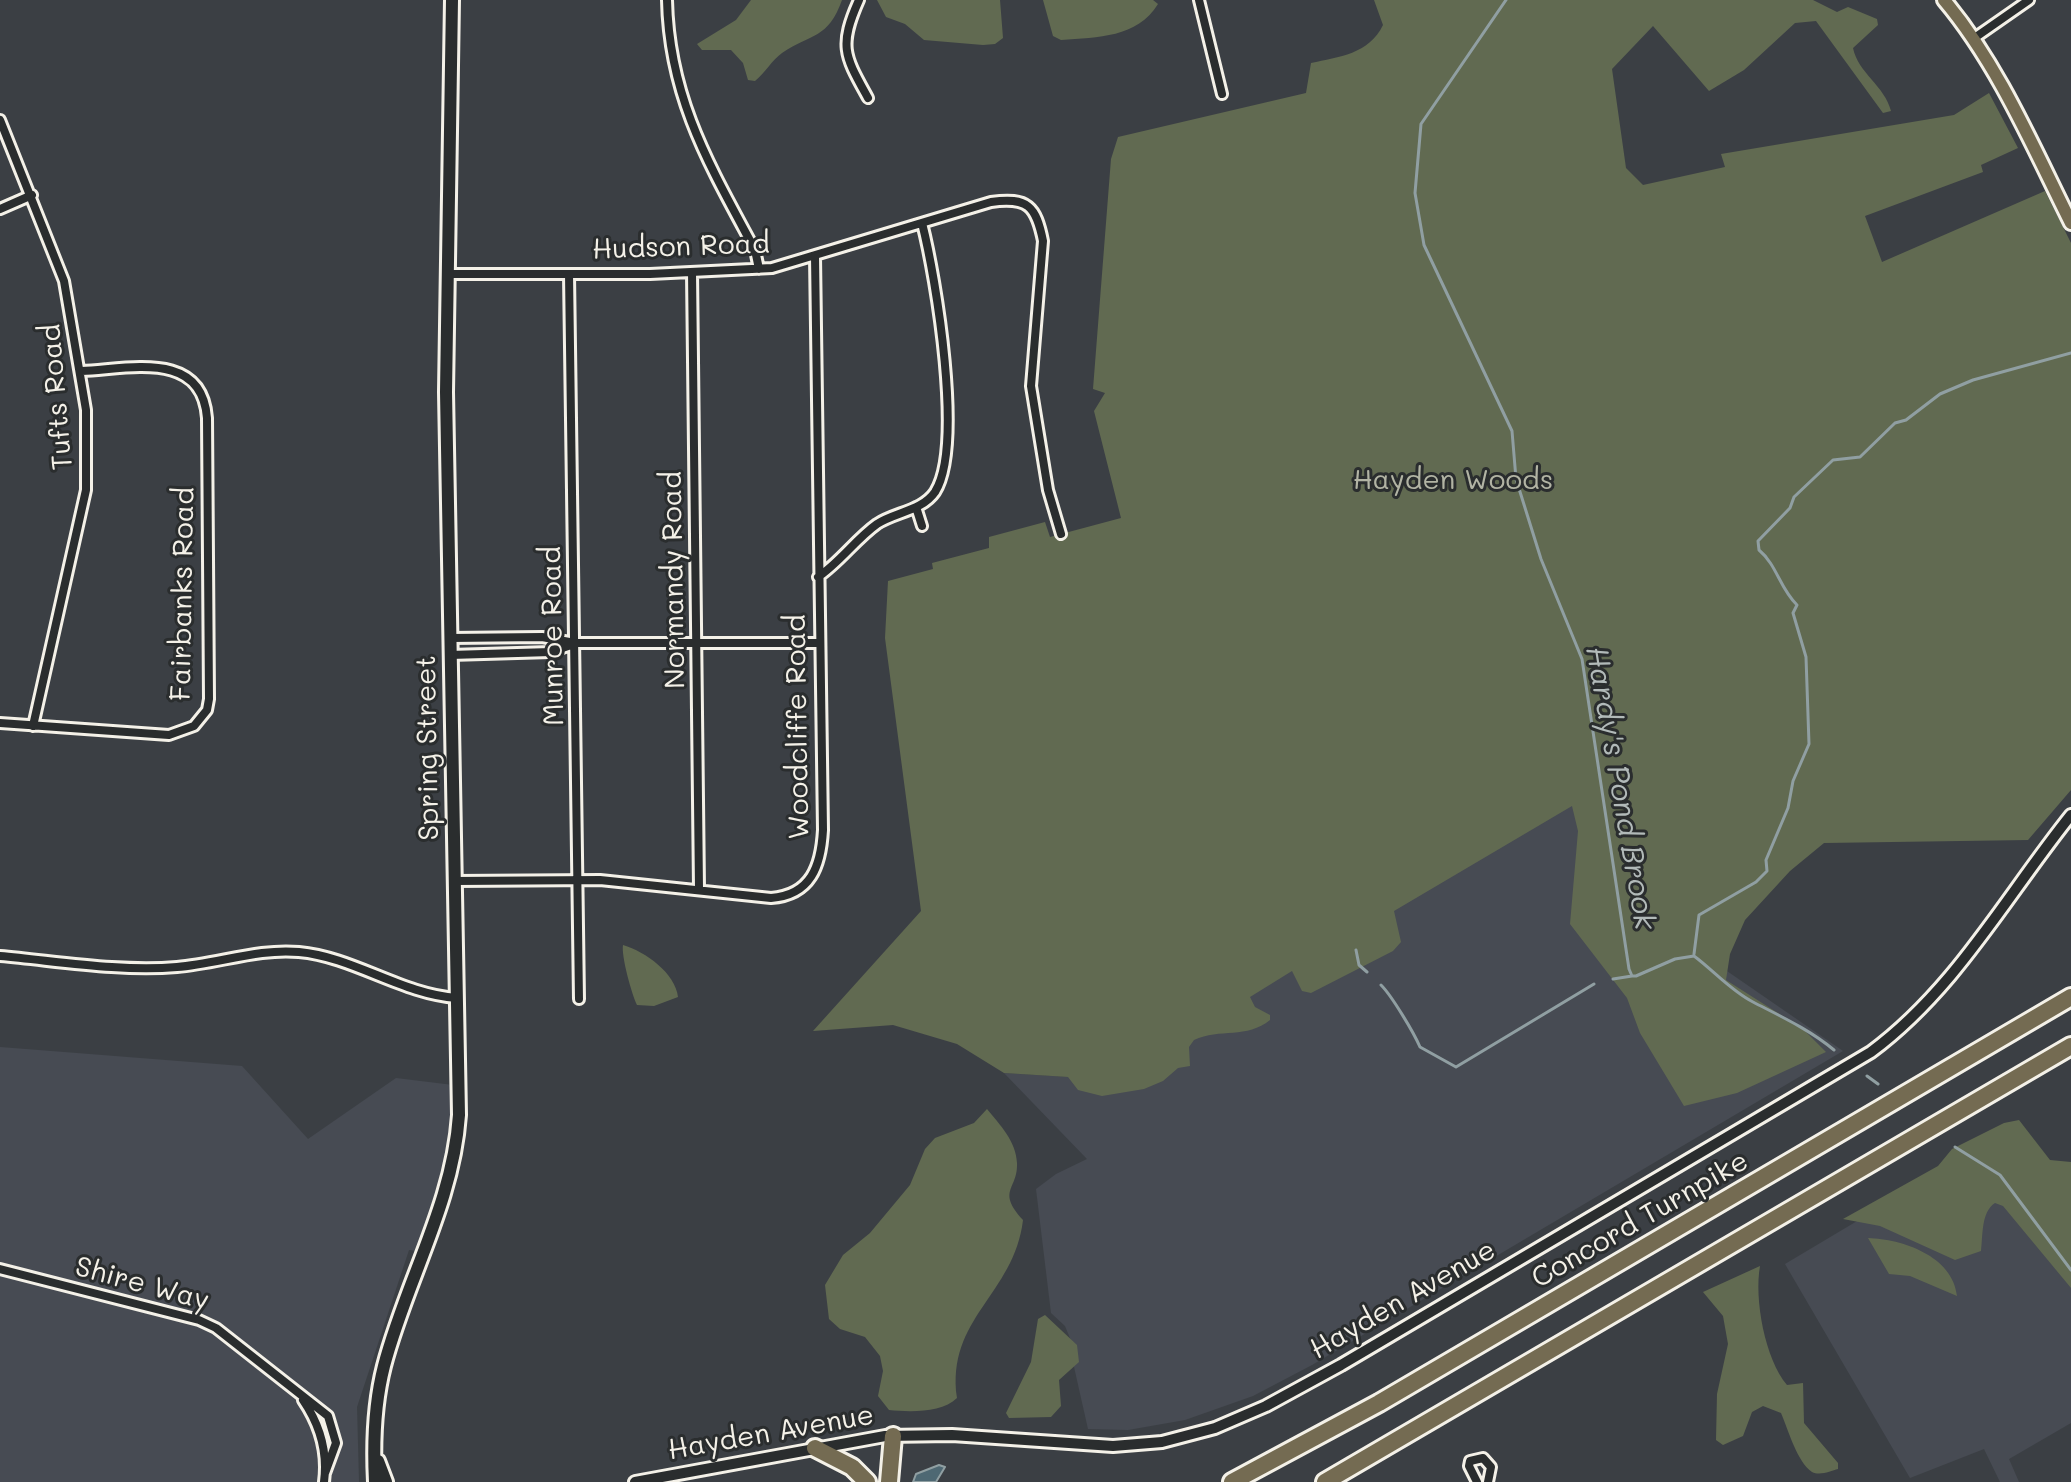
<!DOCTYPE html>
<style>
body{margin:0}
canvas{display:block;background:#3b3f44}
</style>
<canvas width="2071" height="1482"></canvas>
<script>
const context = document.querySelector('canvas').getContext('2d');
context.lineJoin = 'round';
function fillPath(path, color) { context.fillStyle = color; context.fill(path, 'evenodd'); }
function stroke(path, color, width, dash) { context.strokeStyle = color; context.lineWidth = width; context.lineCap = dash ? 'butt' : 'round'; context.setLineDash(dash || []); context.stroke(path); }
function write(font, color, halo, rows, align = 'center') {
  context.font = font + ' Mali,sans-serif'; context.lineWidth = 6; context.setLineDash([]); context.textBaseline = 'middle'; context.strokeStyle = halo; context.fillStyle = color; for (const [text, x, y, turn = 0] of rows) {
    context.save(); context.translate(x, y); context.rotate((+turn || 0) * Math.PI / 180); context.textAlign = isNaN(turn) ? turn : align; if (halo) context.strokeText(text, 0, 0); context.fillText(text, 0, 0); context.restore();
  }
}
const built = new Path2D(`
 M1664,751L1695,949L1843,1051L1312,1365L1253,1396L1185,1420L1128,1430L1088,1429L1070,1349L1072,1343L1065,1326L1051,1313L1036,1189L1056,1174L1087,1159L1004,1073L1103,1079Z
 M0,1047L242,1066L308,1139L396,1078L453,1085L449,1141L436,1192L417,1251L409,1250L357,1407L359,1482H0Z
 M1968,1155L2071,1256V1423L2009,1459L2019,1482H2000L1984,1449L1910,1478L1785,1264Z`);
const green = new Path2D(`
 M751,0H842C828,39 812,33 782,53C772,60 765,73 755,81L748,80L743,63L731,50H702L697,44L736,20Z
 M877,0H1000L1003,38L995,44L983,45L924,40L905,24L886,17Z
 M1043,0H1153L1158,4C1137,38 1098,37 1061,40L1053,36Z
 M1374,0H1813L1837,12L1848,7L1877,19L1878,25L1853,48C1858,73 1885,86 1891,111L1883,113L1816,21L1795,23L1744,70L1709,91L1653,26L1612,69L1626,168L1643,185L1725,167L1721,154L1954,115L1989,93L2018,148L1981,165L1983,172L1865,216L1882,262L2045,191L2071,243V790L2028,840L1824,843L1790,871L1745,920L1730,954L1726,980L1803,1029L1826,1052L1737,1093L1684,1106L1640,1033L1627,998L1570,924L1578,831L1572,806L1394,911L1401,942L1393,951L1311,993L1302,991L1292,971L1250,997L1255,1007L1270,1015V1020C1247,1039 1220,1028 1194,1040L1189,1047L1190,1066L1178,1068L1163,1081L1144,1089L1102,1096L1078,1090L1068,1077L1004,1073L957,1044L893,1025L813,1031L921,911L885,638L888,581L933,569L932,563L989,548V537L1045,522L1050,537L1121,518L1094,411L1105,393L1093,389L1111,159L1118,137L1306,93L1311,63C1339,57 1369,54 1383,25Z
 M623,945C646,952 675,973 678,997L654,1006L637,1005C632,995 621,956 623,945Z
 M987,1109C1000,1125 1016,1141 1017,1163C1018,1190 996,1190 1023,1220C1014,1295 946,1318 957,1398C942,1413 910,1412 889,1410L878,1396L883,1371L880,1356L865,1337L840,1329L829,1319L825,1285L843,1255L870,1233L910,1185L925,1149L935,1138L974,1123Z
 M2019,1120L2050,1160L2071,1162V1288L2003,1206L1995,1203C1981,1212 1983,1235 1981,1251L1955,1260L1880,1226L1843,1219L1938,1166L1952,1149L2004,1123Z
 M1868,1238C1902,1239 1953,1256 1957,1296L1910,1276L1889,1274Z
 M1760,1266C1754,1299 1765,1359 1787,1385L1803,1383L1804,1423L1838,1463V1469C1831,1471 1820,1476 1812,1472C1797,1462 1788,1429 1781,1413L1763,1406L1752,1412L1743,1436L1723,1445L1716,1440L1717,1394L1728,1344L1723,1316L1703,1292Z
 M1045,1315L1077,1345L1079,1362L1059,1380L1061,1406L1051,1417L1009,1418L1006,1413L1031,1362L1038,1319Z`);
const water = new Path2D(`
 M939,1465L945,1467L936,1482H913L916,1474Z`);
const stream = new Path2D(`
 M1506,0L1421,124L1415,193L1424,245L1512,431L1516,479L1541,559L1582,659L1629,969L1632,976H1636L1675,959L1694,956C1713,970 1731,991 1753,1002C1782,1017 1810,1030 1834,1050
 M1356,950L1359,965L1367,972
 M1694,954L1699,915L1756,882L1767,871L1766,860L1788,808L1793,781L1809,744L1806,657L1793,613L1797,605C1780,589 1777,565 1759,550L1758,541L1790,508L1794,497L1833,460L1860,457L1895,423L1906,420L1940,394L1973,380L2071,353
 M1613,979L1632,976
 M1381,985C1392,996 1414,1033 1420,1047L1456,1067L1594,984
 M1867,1076L1878,1084
 M1955,1147L2000,1175L2071,1270`);
const minor = new Path2D(`
 M667,0C669,98 710,166 755,250L759,269
 M859,0C838,47 845,56 868,98
 M1199,0L1222,94
 M1973,39L2029,0
 M0,120L64,281L86,410V490L33,726
 M0,209L32,195
 M692,272L699,888
 M446,274H650L772,268L991,202C1028,197 1036,206 1043,241L1031,386L1048,490L1061,534
 M569,274L579,999
 M916,507L922,526
 M818,577C840,562 856,539 877,524C895,512 922,511 935,492C964,446 936,278 922,223
 M450,638L542,637L575,643H818
 M450,655L551,652L574,644
 M0,723L169,735L194,726L207,710L209,699L207,418C202,350 130,369 82,371
 M455,881L600,880L771,898C811,895 821,866 823,830L815,256
 M0,956C57,961 120,972 177,967C217,964 259,948 299,952C354,957 401,994 457,998
 M0,1269L199,1320L216,1328L328,1416L336,1443L325,1473
 M303,1400C320,1425 328,1452 324,1482
 M1477,1482L1469,1466L1470,1461L1483,1458L1491,1467L1488,1482`);
const tertiary = new Path2D(`
 M635,1482L885,1436L952,1435L1113,1446L1162,1442L1215,1428L1266,1406L1341,1365L1871,1052C1956,989 2006,896 2071,815`);
const secondary = new Path2D(`
 M378,1461L386,1482
 M375,1482C373,1443 374,1405 384,1366C406,1281 453,1204 459,1115L446,392L452,0`);
const primary = new Path2D(`
 M1944,0C1998,64 2034,149 2071,223`);
const motorway = new Path2D(`
 M815,1448L852,1467L867,1482
 M889,1482L893,1436
 M1232,1482L1379,1403L2071,997
 M1325,1482L2071,1046`);
const streetNames = [
 ["Hudson Road",681,247,-2],
 ["Tufts Road",57,397,-95],
 ["Normandy Road",674,580,-91],
 ["Fairbanks Road",183,594,-89],
 ["Munroe Road",553,636,-91],
 ["Woodcliffe Road",798,727,-91],
 ["Spring Street",428,748,-91],
 ["Concord Turnpike",1640,1220,-30],
 ["Shire Way",142,1284,15],
 ["Hayden Avenue",1403,1300,-30],
 ["Hayden Avenue",771,1433,-10]
];
const parkNames = [
 ["Hayden Woods",1453,480]
];
const waterNames = [
 ["Hardy's Pond Brook",1620,788,80]
];
fillPath(built, '#474b53');
fillPath(green, '#616a51');
fillPath(water, '#4e6873');
stroke(water, '#909fa2', 2);
stroke(stream, '#909fa2', 3);
stroke(minor, '#f4f1e8', 14);
stroke(tertiary, '#f4f1e8', 16);
stroke(secondary, '#f4f1e8', 18);
stroke(primary, '#f4f1e8', 18);
stroke(motorway, '#f4f1e8', 22);
stroke(minor, '#2a2d2e', 8);
stroke(tertiary, '#2a2d2e', 10);
stroke(secondary, '#2a2d2e', 12);
stroke(primary, '#746b52', 12);
stroke(motorway, '#746b52', 16);
write('28px', '#f4f1e8', '#2a2d2e', streetNames);
write('28px', '#b2b4a4', '#2a2d2e', parkNames);
write('italic 30px', '#b2bab9', '#2a2d2e', waterNames);
</script>
